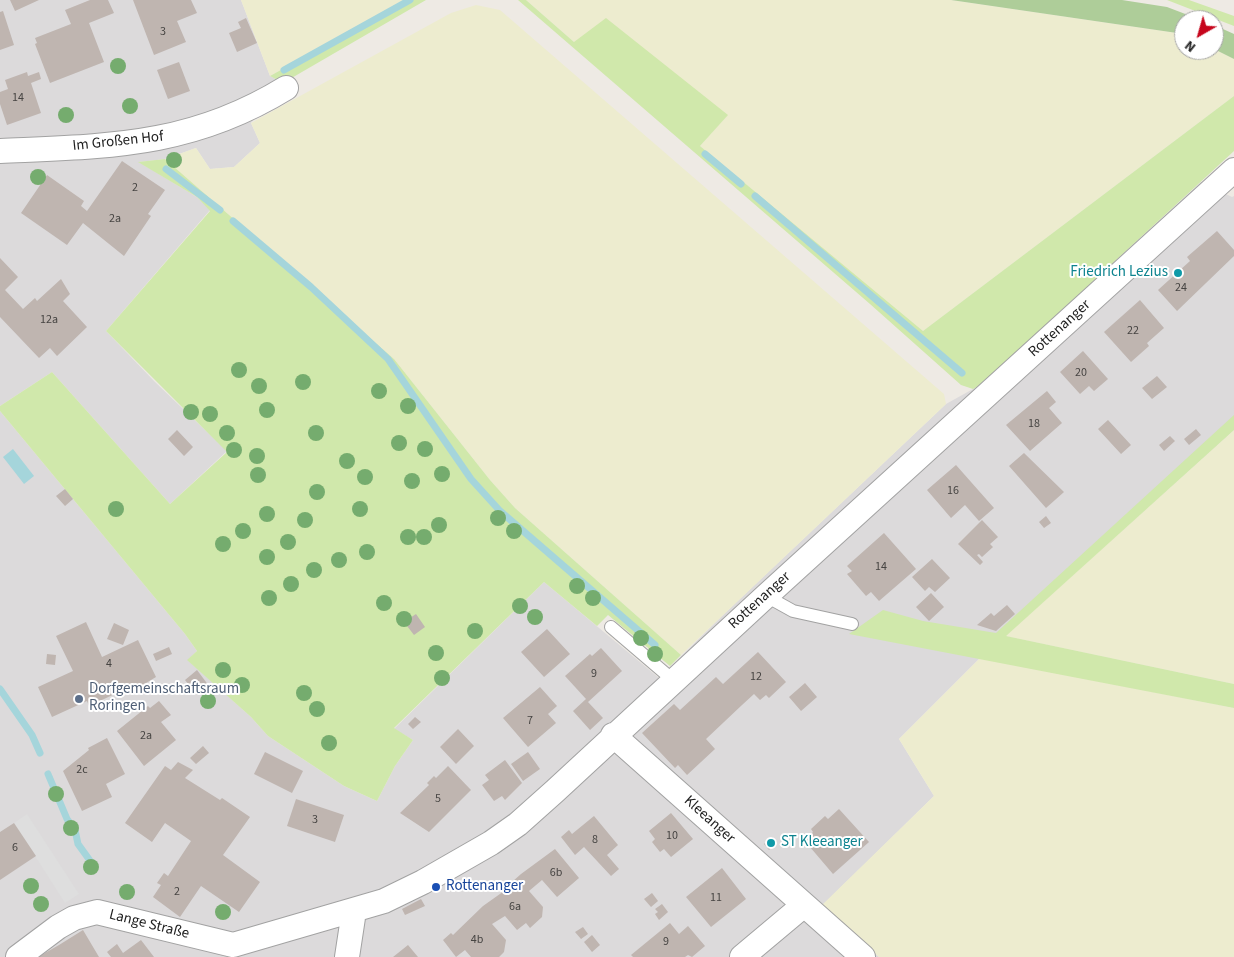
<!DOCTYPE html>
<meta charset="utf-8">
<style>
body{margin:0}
#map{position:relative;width:1234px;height:957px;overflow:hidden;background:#eeeae4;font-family:"Source Sans 3",sans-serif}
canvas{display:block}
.north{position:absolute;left:1174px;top:10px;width:50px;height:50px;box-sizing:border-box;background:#fff;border:1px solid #a5a5a5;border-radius:50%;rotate:218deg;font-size:14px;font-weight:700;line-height:20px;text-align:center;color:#1e1e1e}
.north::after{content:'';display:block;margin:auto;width:18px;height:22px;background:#c6051c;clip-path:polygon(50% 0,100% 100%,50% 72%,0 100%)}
</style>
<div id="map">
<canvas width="1234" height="957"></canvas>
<div class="north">N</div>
</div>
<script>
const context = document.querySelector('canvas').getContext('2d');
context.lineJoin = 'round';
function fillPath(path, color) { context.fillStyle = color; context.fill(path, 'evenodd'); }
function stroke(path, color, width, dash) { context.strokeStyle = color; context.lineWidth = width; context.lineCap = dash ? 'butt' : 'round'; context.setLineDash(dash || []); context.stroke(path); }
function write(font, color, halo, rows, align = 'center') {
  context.font = font + ' "Source Sans 3",sans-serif'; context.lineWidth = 4; context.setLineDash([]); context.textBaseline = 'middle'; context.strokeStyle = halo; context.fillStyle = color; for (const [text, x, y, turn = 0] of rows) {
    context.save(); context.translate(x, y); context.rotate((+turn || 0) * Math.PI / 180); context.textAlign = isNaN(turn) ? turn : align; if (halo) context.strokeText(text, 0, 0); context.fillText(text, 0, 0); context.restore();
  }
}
const residential = new Path2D(`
 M0,0H241L270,76L283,83L251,123L260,143L234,167L210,169L196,148L165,159L139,162L197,197L210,210L106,331L155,382L227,451L170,504L52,372L0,406Z
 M1201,182L1232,197L1234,196V430L980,658L899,739L934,796L823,905L879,957H0V411L185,634L197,651L188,660L251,717L268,736L344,786L377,801L395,766L413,740L394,729L544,582L659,678L727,611L946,404L982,384Z`);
const farmland = new Path2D(`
 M241,0H407L270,76Z
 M526,0H951L1177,33L1184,36V50L1214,49L1234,59V96L923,331L700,146L727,115L574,42Z
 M476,5L500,10L944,394L946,404L681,655L515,508L490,480L394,359L165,159L196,148L210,169L234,167L260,143L251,123L451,13Z
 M1234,430V684L1005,636Z
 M980,658L1234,708V957H879L822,905L934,796L899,739Z`);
const grass = new Path2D(`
 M407,0H426L283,83L270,76Z
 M518,0H526L574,42L606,18L728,115L700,146L923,331L1234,96V151L982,384L973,389L961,385L870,304Z
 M1167,0H1189L1234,16V26Z
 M165,159L394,359L490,480L515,508L681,655L670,666L608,615L597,626L544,582L394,728L413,740L395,766L377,801L344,786L268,736L251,717L187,660L197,651L185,634L0,411V406L52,372L170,504L227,452L106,331L210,211L197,197L138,162Z
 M1234,415V430L1006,636L1234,684V708L849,634L883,610L923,621L996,633Z`);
const forest = new Path2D(`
 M951,0H1122L1167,7L1201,20H1184V36L1177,33Z
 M1214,25L1234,34V59L1214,49Z`);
const parking = new Path2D(`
 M27,814L79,894L65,903L14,823Z`);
const water = new Path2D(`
 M13,449L34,476L24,484L3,457Z`);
const stream = new Path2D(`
 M284,70L410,0
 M705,154L741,184
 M166,169L220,210
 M755,196L962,373
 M233,221L311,287L388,359L471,479L500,511L655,645
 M0,689L32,735L40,753
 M48,774L67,819L75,830L78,844L91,862`);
const building = new Path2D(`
 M10,0H39L15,11Z
 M90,0H108L114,13L89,23L104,62L50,83L35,44L37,43L35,38L71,24L65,10Z
 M133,0H191L197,13L177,21L186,42L154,55Z
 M3,11L14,45L0,50V12Z
 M246,18L257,43L237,52L229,33L241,28L238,22Z
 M179,62L190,91L168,99L157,70Z
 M27,72L28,76L39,72L41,79L31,83L41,113L7,125L0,104V92L8,89L5,80Z
 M122,161L165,190L148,214L151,216L124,256L83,223L67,245L21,213L47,175L84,201L81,206L87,211Z
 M1217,231L1234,250V256L1177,311L1158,290L1190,261L1187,257Z
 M0,258L18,277L5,290L23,309L35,298L37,301L61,279L70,294L63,301L87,327L57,356L50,348L39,358L0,317Z
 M1140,300L1164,328L1147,343L1149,346L1131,362L1104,332Z
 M1083,351L1108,379L1094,391L1089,386L1080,394L1060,372Z
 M1157,376L1167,387L1152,399L1142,388Z
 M1047,391L1056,402L1049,408L1062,423L1030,451L1006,425Z
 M1108,420L1131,445L1121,454L1098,429Z
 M1196,429L1201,435L1189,445L1184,439Z
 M177,430L193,447L184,456L168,439Z
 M1170,436L1175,441L1164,451L1159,445Z
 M1024,453L1064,492L1046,508L1009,466Z
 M956,465L994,508L979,521L965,505L951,518L927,490Z
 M65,489L73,499L65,506L56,496Z
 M1046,516L1051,523L1044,528L1039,522Z
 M982,520L998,537L990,544L993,547L982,557L979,554L977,555L983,562L980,565L958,544Z
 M884,533L916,569L879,601L871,592L866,596L847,574L852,571L847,566Z
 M932,559L950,578L935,592L929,587L925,591L912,577Z
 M931,593L944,607L929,621L916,607Z
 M1007,605L1015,614L996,631L977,625L991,613L994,616Z
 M416,614L425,627L414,635L404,622Z
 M86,622L102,657L138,640L156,677L131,692L127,683L117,687L119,692L89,706L87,701L52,717L38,687L73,671L56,636Z
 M114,623L129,630L123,645L107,639Z
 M547,629L570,654L544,677L521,652Z
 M169,647L172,654L156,661L153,654Z
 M601,648L622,671L588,702L603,718L590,730L573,711L586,699L565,676L590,654L592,656Z
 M758,652L786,682L769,698L766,695L760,700L754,694L742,705L706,739L715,749L687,775L678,765L675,768L642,733L674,704L680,710L716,677L723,684Z
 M47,654L56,655L55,665L46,664Z
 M197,670L209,686L197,695L185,680Z
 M805,683L817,697L801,711L789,697Z
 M540,687L557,706L548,714L556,723L528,747L503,718Z
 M159,701L171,715L161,722L176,740L144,766L117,731L148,706L150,708Z
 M415,717L421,722L413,729L408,724Z
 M458,729L474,746L456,764L440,747Z
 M107,738L125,774L106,784L112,797L82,811L63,771L89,750L88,748Z
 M203,746L209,753L196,764L190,758Z
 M265,752L303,771L292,793L254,774Z
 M528,752L540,769L523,781L511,764Z
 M505,760L522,783L505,800L502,796L494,801L482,785L489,780L485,775Z
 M178,762L193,770L185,778L220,800L222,798L250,817L223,855L260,882L239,912L201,886L180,917L153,897L161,885L157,883L164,873L168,876L191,841L165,823L152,842L125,823L165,766L171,770Z
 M448,766L471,790L429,832L400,813L429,785L427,783L434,776L436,778Z
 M296,799L344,815L335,842L287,826Z
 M839,809L869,842L833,874L804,840L813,832L811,829L825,816L828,819Z
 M671,813L693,839L671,857L664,849L660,852L652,842L655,839L649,831Z
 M594,816L618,845L607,855L619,869L611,876L584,847L575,855L561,837L569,830L572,834Z
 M14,823L36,856L0,880V832Z
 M772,837L777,842L769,850L764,844Z
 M555,849L579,878L557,897L542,880L529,891L543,907L542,917L530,928L526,923L517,930L505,916L492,924L506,940L504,952L499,957H471L465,950L456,957L443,940L451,933L453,935L483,906L514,884L512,882L521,874Z
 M722,868L746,899L711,927L686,897Z
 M652,893L658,901L651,907L644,899Z
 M421,899L425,906L405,915L402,909Z
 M662,904L668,912L659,920L655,914L658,912L655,909Z
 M670,923L679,934L688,926L705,946L692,957L688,955L685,957H633L631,955Z
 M583,927L588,934L581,939L575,932Z
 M83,930L99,957H38L59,945Z
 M592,935L600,945L592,952L584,942Z
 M141,940L154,957H111L107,952L117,944L123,953Z
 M408,945L418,957H393Z`);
const service = new Path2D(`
 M766,596L793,611L852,624
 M611,627L673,680`);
const minor = new Path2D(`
 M0,151C108,146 190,147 286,88
 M613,735L863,957
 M18,957L58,927L74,918L97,912L233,945L384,901L423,882L491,843L518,824L555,791L766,596L1234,170
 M347,957L354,911
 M742,957L804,905`);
const trees = [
 [118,66],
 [130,106],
 [66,115],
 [174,160],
 [38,177],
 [239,370],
 [303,382],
 [259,386],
 [379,391],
 [408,406],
 [267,410],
 [191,412],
 [210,414],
 [227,433],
 [316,433],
 [399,443],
 [425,449],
 [234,450],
 [257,456],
 [347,461],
 [442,474],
 [258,475],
 [365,477],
 [412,481],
 [317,492],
 [116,509],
 [360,509],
 [267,514],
 [498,518],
 [305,520],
 [439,525],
 [243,531],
 [514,531],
 [408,537],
 [424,537],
 [288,542],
 [223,544],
 [367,552],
 [267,557],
 [339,560],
 [314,570],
 [291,584],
 [577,586],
 [269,598],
 [593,598],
 [384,603],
 [520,606],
 [535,617],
 [404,619],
 [475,631],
 [641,638],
 [436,653],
 [655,654],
 [223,670],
 [442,678],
 [242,685],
 [304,693],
 [208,701],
 [317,709],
 [329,743],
 [56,794],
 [71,828],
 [91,867],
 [31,886],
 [127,892],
 [41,904],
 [223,912]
];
const markers = [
 [1178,273,5,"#0f9aa8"],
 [79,699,5,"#5c6f8a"],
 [771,843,5,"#0f9aa8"],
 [436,887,5,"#1a4fb4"]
];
const numberNames = [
 ["3",163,32],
 ["14",18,98],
 ["2",135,188],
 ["2a",115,219],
 ["24",1181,288],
 ["12a",49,320],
 ["22",1133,331],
 ["20",1081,373],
 ["18",1034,424],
 ["16",953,491],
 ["14",881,567],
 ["4",109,664],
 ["9",594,674],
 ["12",756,677],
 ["7",530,721],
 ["2a",146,736],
 ["2c",82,770],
 ["5",438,799],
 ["3",315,820],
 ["10",672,836],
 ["8",595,840],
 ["6",15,848],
 ["6b",556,873],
 ["2",177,892],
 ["11",716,898],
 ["6a",515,907],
 ["4b",477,940],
 ["9",666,942]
];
const streetNames = [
 ["Im Großen Hof",118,142,-6],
 ["Rottenanger",1060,329,-42],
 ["Rottenanger",760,601,-42],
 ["Kleeanger",709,820,42],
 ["Lange Straße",149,925,14]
];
const cultureNames = [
 ["Friedrich Lezius",1168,273],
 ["ST Kleeanger",781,843,"left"]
];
const serviceNames = [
 ["Dorfgemeinschaftsraum",89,690],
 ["Roringen",89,707]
];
const transitNames = [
 ["Rottenanger",446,887]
];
fillPath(residential, '#dcdadb');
fillPath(farmland, '#edeccf');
fillPath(grass, '#d0e8ab');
fillPath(forest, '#aecd99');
fillPath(parking, '#dedede');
fillPath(water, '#a5d5db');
stroke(stream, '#a5d5db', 7);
fillPath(building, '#bfb5b0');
stroke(service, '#a2a2a2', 14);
stroke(minor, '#a2a2a2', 26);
stroke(service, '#fff', 12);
stroke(minor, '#fff', 24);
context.fillStyle = '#75ac6e';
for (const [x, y] of trees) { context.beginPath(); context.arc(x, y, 8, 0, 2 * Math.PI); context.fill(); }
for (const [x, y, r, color] of markers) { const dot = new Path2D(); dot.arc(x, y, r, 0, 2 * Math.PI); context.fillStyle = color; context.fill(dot); stroke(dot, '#fff', 2); }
write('12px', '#464442', null, numberNames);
write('15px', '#1e1e1e', '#fff', streetNames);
write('15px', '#0d838f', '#fff', cultureNames, 'right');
write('15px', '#4e5e75', '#fff', serviceNames, 'left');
write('15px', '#164399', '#fff', transitNames, 'left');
</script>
